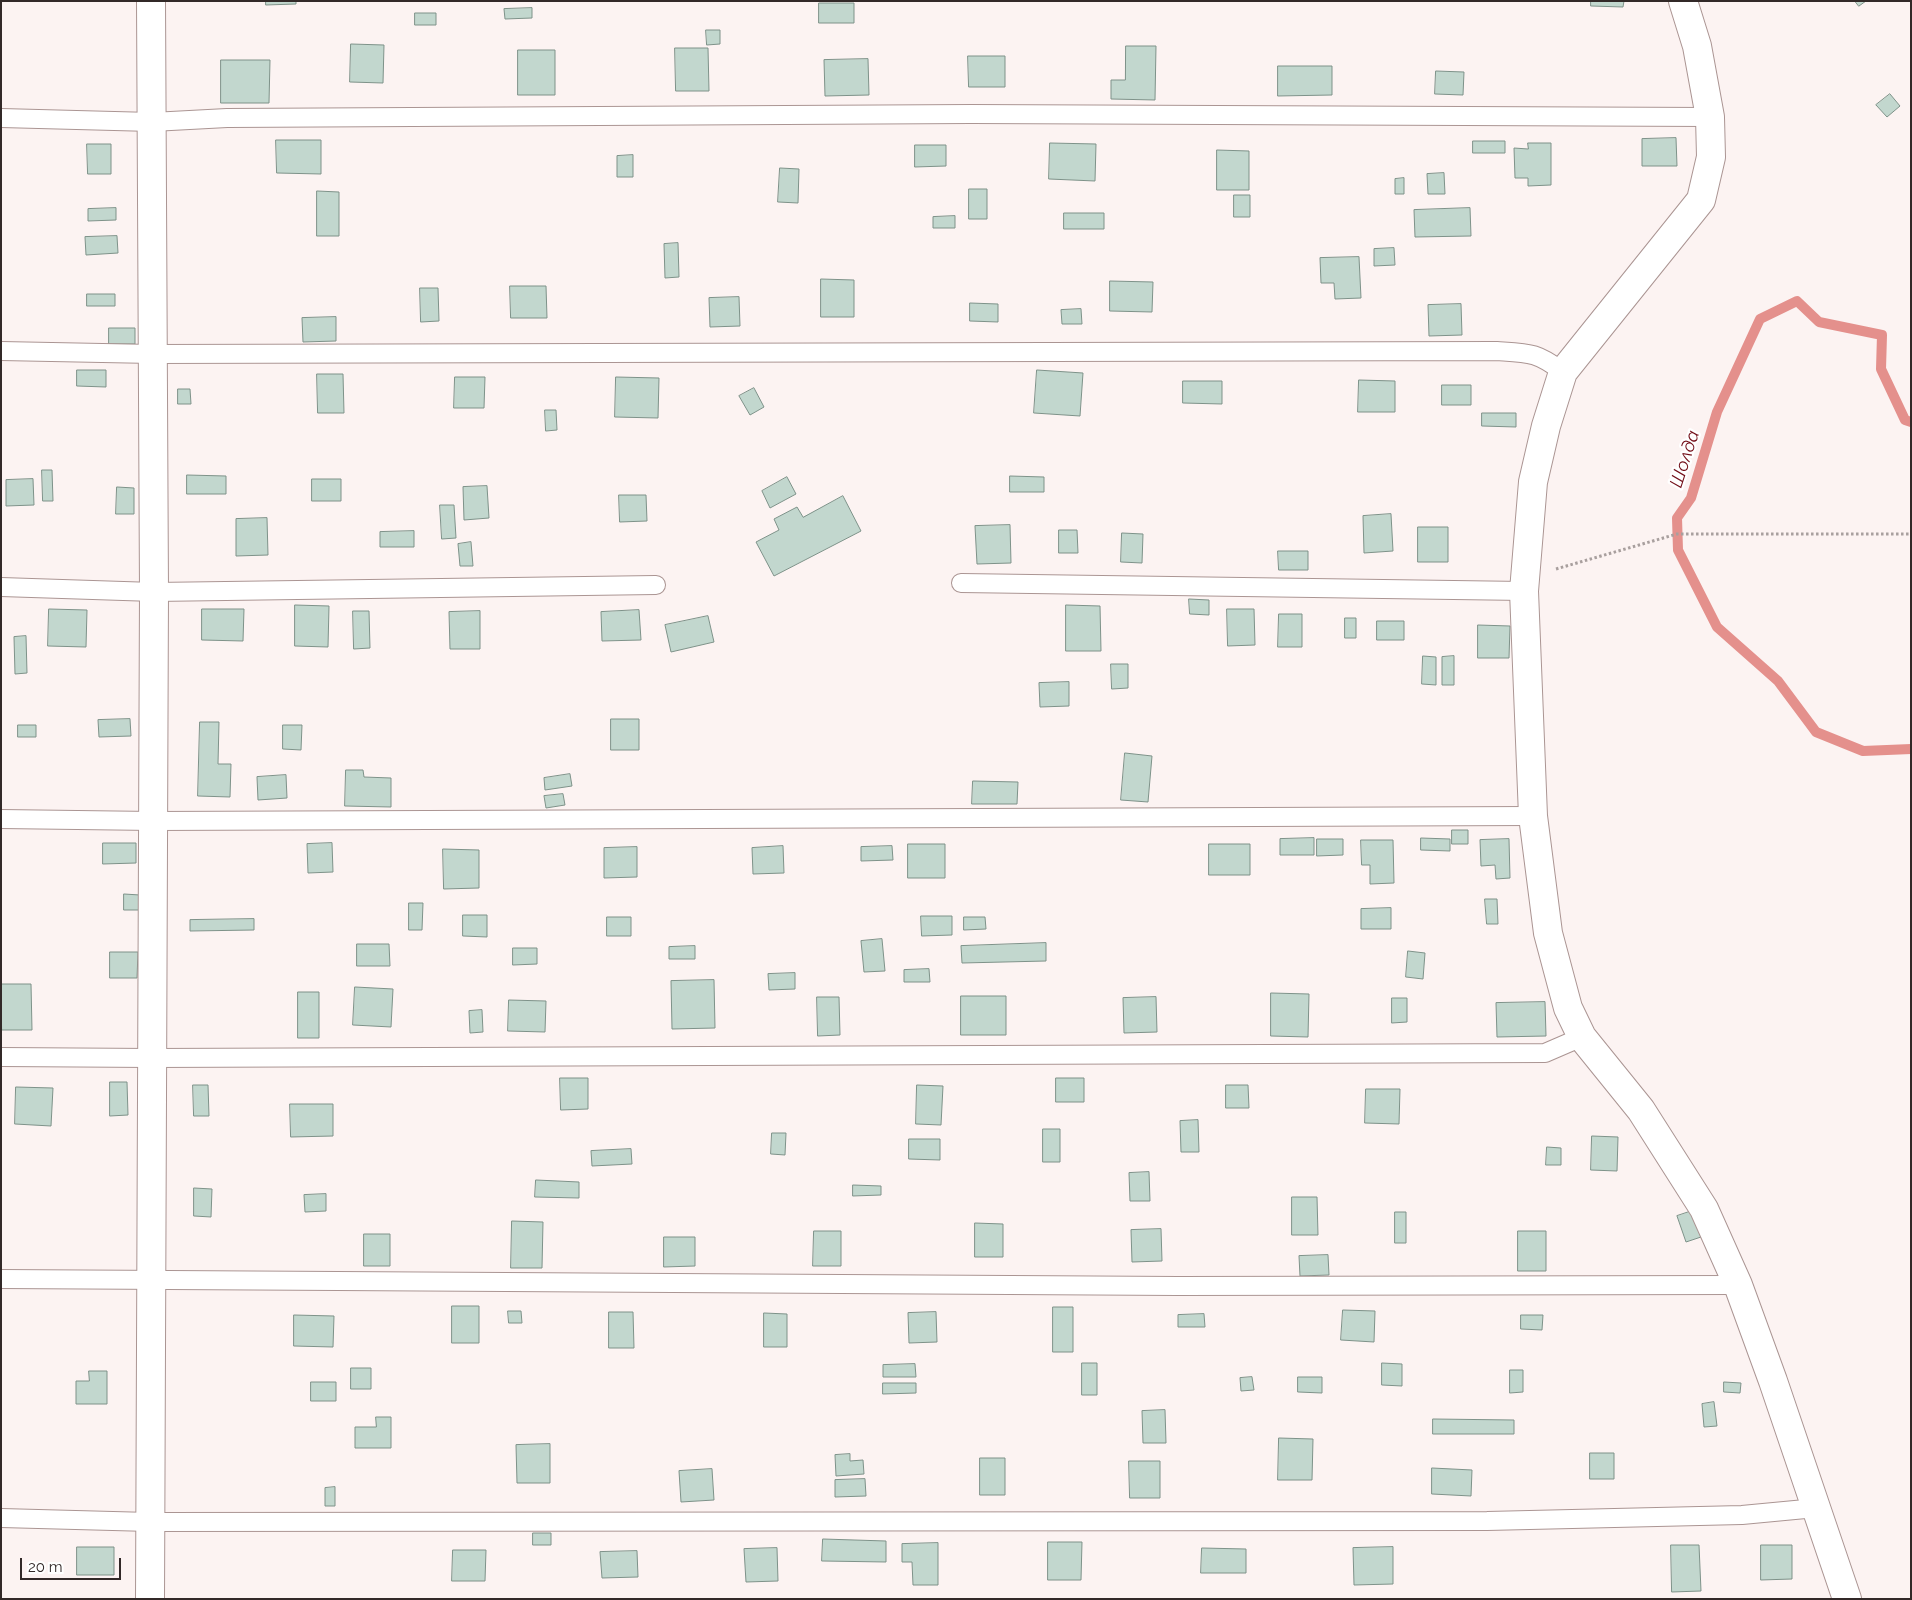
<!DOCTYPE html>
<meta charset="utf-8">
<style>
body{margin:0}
#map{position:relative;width:1912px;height:1600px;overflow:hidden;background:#fcf3f2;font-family:Raleway,sans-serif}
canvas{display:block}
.frame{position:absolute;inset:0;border:2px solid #322928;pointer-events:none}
.scale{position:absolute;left:20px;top:1558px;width:101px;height:22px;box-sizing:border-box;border:2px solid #322928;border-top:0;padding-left:6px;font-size:15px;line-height:18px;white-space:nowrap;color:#322928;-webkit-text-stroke:4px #fff;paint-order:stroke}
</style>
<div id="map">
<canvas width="1912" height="1600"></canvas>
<div class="frame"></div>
<div class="scale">20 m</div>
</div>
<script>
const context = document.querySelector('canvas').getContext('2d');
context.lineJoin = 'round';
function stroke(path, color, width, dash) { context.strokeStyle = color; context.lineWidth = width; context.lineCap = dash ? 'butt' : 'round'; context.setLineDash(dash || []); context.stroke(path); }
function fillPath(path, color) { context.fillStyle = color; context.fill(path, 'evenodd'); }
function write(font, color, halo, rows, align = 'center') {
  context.font = font + ' Raleway,sans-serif'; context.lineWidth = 4.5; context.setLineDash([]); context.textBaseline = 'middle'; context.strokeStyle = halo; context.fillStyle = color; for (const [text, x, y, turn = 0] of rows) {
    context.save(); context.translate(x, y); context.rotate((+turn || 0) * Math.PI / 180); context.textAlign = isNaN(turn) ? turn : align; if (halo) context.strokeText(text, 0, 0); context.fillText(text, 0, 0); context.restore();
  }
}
const stream = new Path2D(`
 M1911,422L1905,420L1881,369L1882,335L1819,322L1797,301L1760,319L1717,412L1691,498L1677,518L1678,550L1717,627L1778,681L1816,732L1863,751L1911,749`);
const building = new Path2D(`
 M266,1H296V4L266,5Z
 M1591,1H1624L1623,7L1591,6Z
 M1855,1H1866L1859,6Z
 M819,3H854V23H819Z
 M532,8V18L505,19L504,9Z
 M415,13H436V25H415Z
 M706,30H720V44L707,45Z
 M351,44L384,45L383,83L350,82Z
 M1126,46H1156L1155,100L1111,99V80H1125Z
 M675,48H708L709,91H676Z
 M518,50H555V95H518Z
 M968,56H1005V87H969Z
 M868,59L869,95L825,96L824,60Z
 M221,60H270L269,103H221Z
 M1278,66H1332V95L1278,96Z
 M1436,71L1464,72L1463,95L1435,94Z
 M1890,94L1900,106L1887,117L1876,105Z
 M1676,138L1677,166H1642V139Z
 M276,140H321V174L277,173Z
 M1473,141H1505V153H1473Z
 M1050,143L1096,144L1095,181L1049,179Z
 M1528,143H1551V185L1528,186V178H1515L1514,148L1528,149Z
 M87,144H111V174H88Z
 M915,145H946V166L915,167Z
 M1217,150L1249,151V190H1217Z
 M633,155V177H617V156Z
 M780,168L799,169L798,203L778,202Z
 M1444,173L1445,194H1428L1427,174Z
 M1404,178V194H1395V179Z
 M969,189H987V219H969Z
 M317,191L339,192V236H317Z
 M1234,195H1250V217H1234Z
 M116,208V220L88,221V209Z
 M1470,208L1471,236L1415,237L1414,210Z
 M1064,213H1104V229H1064Z
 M955,216V228H933V217Z
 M117,236L118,253L86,255L85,237Z
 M678,243L679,277L665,278L664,244Z
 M1394,248L1395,265L1374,266V249Z
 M1359,257L1361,298L1335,299L1334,283H1321L1320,258Z
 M821,279L854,280V317H821Z
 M1110,281L1153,282L1152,312L1110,311Z
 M510,286H546L547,318H511Z
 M420,288H438L439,321L421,322Z
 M87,294H115V306H87Z
 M739,297L740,326L710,327L709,298Z
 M970,303L998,304V322L970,321Z
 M1461,304L1462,335L1429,336L1428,305Z
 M1081,309L1082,324H1062L1061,310Z
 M336,317V341L303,342L302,318Z
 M109,328H135V344H109Z
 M77,370H106V387L77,386Z
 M1037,370L1083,373L1080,416L1034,413Z
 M317,374H343L344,413H318Z
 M455,377H485L484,408H454Z
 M616,377L659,378L658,418L615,417Z
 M1359,380L1395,381V412H1358Z
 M1183,381H1222V404L1183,403Z
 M1442,385H1471V405H1442Z
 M754,388L764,407L750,415L739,396Z
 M178,389H190L191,404H178Z
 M545,410H556L557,430L546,431Z
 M1482,413H1516V427L1482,426Z
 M42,470H52L53,501H43Z
 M187,475L226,476V494H187Z
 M1010,476L1044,477V492H1010Z
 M787,477L796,494L770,508L762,491Z
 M33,479L34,505L6,506V480Z
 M312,479H341V501H312Z
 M487,486L489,518L464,520L463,487Z
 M117,487L134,488V514H116Z
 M619,495H646L647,521L620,522Z
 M843,496L861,531L774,576L756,542L779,530L774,519L797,507L803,517Z
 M440,505H454L456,538L442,539Z
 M1391,514L1393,551L1364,553L1363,516Z
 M267,518L268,555L236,556V519Z
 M1010,525L1011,563L977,564L975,526Z
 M1418,527H1448V562H1418Z
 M1059,530H1077L1078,553H1059Z
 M414,531V547H380V532Z
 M1122,533L1143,534L1142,563L1121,562Z
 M471,542L473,566H460L458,544Z
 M1278,551H1308V570H1279Z
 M1189,599L1209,600V615L1190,614Z
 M295,605L329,606L328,647L295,646Z
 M1066,605L1100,606L1101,651H1066Z
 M49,609L87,610L86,647L48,646Z
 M202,609H244L243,641L202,640Z
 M1227,609H1254L1255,645L1228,646Z
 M639,610L641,640L602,641L601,612Z
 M353,611H369L370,648L354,649Z
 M480,611V649H450L449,612Z
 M1279,614H1302V647H1278Z
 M708,616L714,642L671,652L665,625Z
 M1345,618H1356V638H1345Z
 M1377,621H1404V640H1377Z
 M1478,625L1510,626L1509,658H1478Z
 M26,636L27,673L15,674L14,637Z
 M1423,656L1436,657V685L1422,684Z
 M1454,656V685H1442V657Z
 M1111,664H1128V688L1112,689Z
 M1069,682V706L1040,707L1039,683Z
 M130,719L131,736L99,737L98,720Z
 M611,719H639V750H611Z
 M200,722H219L218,764H231L230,797L198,796Z
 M18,725H36V737H18Z
 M283,725H302L301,750L283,749Z
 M1125,753L1152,756L1148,802L1121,800Z
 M346,770H363L364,777L391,778V807L345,806Z
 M570,774L572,786L545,790L544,778Z
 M286,775L287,798L258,800L257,777Z
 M973,781L1018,782L1017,804H972Z
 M563,794L565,805L546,808L544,796Z
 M1452,830H1468V844H1452Z
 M1314,838V855H1280V839Z
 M1421,838L1450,839V851L1421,850Z
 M1317,839H1343V855L1317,856Z
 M1509,839L1510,878L1496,879L1495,865L1481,866L1480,840Z
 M1361,840H1393L1394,883L1370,884V865H1362Z
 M103,843H136V863L103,864Z
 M332,843L333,872L308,873L307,844Z
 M908,844H945V878H908Z
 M1209,844H1250V875H1209Z
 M783,846L784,873L753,874L752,848Z
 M892,846L893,860L861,861V847Z
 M637,847V877L604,878V848Z
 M443,849L479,850V888L444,889Z
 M124,894L140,895V910H124Z
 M1485,899H1497L1498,924H1487Z
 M409,903H423L422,930H409Z
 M1391,908V929H1361V909Z
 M463,915H487V937L463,936Z
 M921,916H952V935L922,936Z
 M607,917H631V936H607Z
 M964,917H985L986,929L964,930Z
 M254,919V930L190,931V920Z
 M882,939L885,971L864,972L861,941Z
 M1046,943V961L962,963L961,946Z
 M357,944H389L390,966H357Z
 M695,946V959H669V947Z
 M513,948H537V964L513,965Z
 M1408,951L1425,953L1423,979L1406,977Z
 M110,952H138L137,978H110Z
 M929,969L930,982H904V970Z
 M795,973V989L769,990L768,974Z
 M714,980L715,1028L672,1029L671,981Z
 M1,984H31L32,1030H2Z
 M355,987L393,989L391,1027L353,1025Z
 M298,992H319V1038H298Z
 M1271,993L1309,994L1308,1037L1271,1036Z
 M961,996H1006V1035H961Z
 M817,997H839L840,1035L818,1036Z
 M1156,997L1157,1032L1124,1033L1123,998Z
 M1392,998H1407V1022L1392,1023Z
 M509,1000L546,1001L545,1032L508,1031Z
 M1545,1002L1546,1036L1497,1037L1496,1003Z
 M482,1010L483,1032L470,1033L469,1011Z
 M560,1078H588V1109L561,1110Z
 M1056,1078H1084V1102H1056Z
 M110,1082H127L128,1115L110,1116Z
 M193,1085H208L209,1116H194Z
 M917,1085L943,1086L941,1125L916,1124Z
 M1226,1085H1248L1249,1108H1226Z
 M16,1087L53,1088L51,1126L15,1124Z
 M1366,1089H1400L1399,1124L1365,1123Z
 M290,1104H333V1136L291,1137Z
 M1198,1120L1199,1152H1181L1180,1121Z
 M1043,1129H1060V1162H1043Z
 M772,1133H786L785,1155L771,1154Z
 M1592,1136L1618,1137L1617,1171L1591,1170Z
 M909,1139H940V1160L909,1159Z
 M1547,1147L1561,1148V1165H1546Z
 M631,1149L632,1164L592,1166L591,1151Z
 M1149,1172L1150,1201H1130L1129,1173Z
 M536,1180L579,1182V1198L535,1197Z
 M853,1185L881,1186V1195L853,1196Z
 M194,1188L212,1189L211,1217L194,1216Z
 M326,1194V1211L305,1212L304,1195Z
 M1292,1197H1317L1318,1235H1292Z
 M1695,1210L1704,1236L1686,1242L1677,1216Z
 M1395,1212H1406V1243H1395Z
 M512,1221L543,1222L542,1268H511Z
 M975,1223L1003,1224V1257H975Z
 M1161,1229L1162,1261L1132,1262L1131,1230Z
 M814,1231H841V1266H813Z
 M1518,1231H1546V1271H1518Z
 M364,1234H390V1266H364Z
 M664,1237H695V1266L664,1267Z
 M1328,1255L1329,1275L1300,1276L1299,1256Z
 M452,1306H479V1343H452Z
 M1053,1307H1073V1352H1053Z
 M1343,1310L1375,1311L1374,1342L1341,1340Z
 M508,1311H521L522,1323H509Z
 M609,1312H633L634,1348H609Z
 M936,1312L937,1342L909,1343L908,1313Z
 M764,1313L787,1314V1347H764Z
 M1204,1314L1205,1327H1178V1315Z
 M294,1315L334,1316L333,1347L294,1346Z
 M1521,1315H1543L1542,1330L1521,1329Z
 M1082,1363H1097V1395H1082Z
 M1382,1363L1402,1364V1386L1382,1385Z
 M915,1364L916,1377H883V1365Z
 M351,1368H371V1389H351Z
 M1510,1370H1523V1392L1510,1393Z
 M89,1371H107V1404H76V1381H89Z
 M1252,1377L1254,1390L1241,1391L1240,1378Z
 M1298,1377H1322V1393L1298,1392Z
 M311,1382H336V1401H311Z
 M1724,1382L1741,1383L1740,1393L1724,1392Z
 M883,1383H916V1393L883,1394Z
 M1714,1402L1717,1426L1704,1427L1702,1404Z
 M1165,1410L1166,1443H1143L1142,1411Z
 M376,1417H391V1448H355V1427H376Z
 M1433,1419L1514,1420V1434H1433Z
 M1279,1438L1313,1439L1312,1480H1278Z
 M550,1444V1483H517L516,1445Z
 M1590,1453H1614V1479H1590Z
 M850,1454V1461L863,1460L864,1474L836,1476L835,1455Z
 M980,1458H1005V1495H980Z
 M1129,1461H1160V1498H1130Z
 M1432,1468L1472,1470L1471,1496L1432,1494Z
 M712,1469L714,1500L681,1502L679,1471Z
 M865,1479L866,1496L835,1497V1480Z
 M335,1487V1506H325V1488Z
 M533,1533H551V1545H533Z
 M823,1539L886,1541V1562L822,1561Z
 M1048,1542H1082L1081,1580H1048Z
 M938,1543V1585H913L912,1562H902V1544Z
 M1671,1545H1699L1701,1591L1672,1592Z
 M1761,1545H1792V1579L1761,1580Z
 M77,1547H114V1575H77Z
 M1393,1547V1584L1354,1585L1353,1548Z
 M777,1548L778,1581L746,1582L744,1549Z
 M1202,1548L1246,1549V1573H1201Z
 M453,1550H486L485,1581H452Z
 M637,1551L638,1577L602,1578L600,1552Z`);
const path = new Path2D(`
 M1556,569L1677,534H1911`);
const service = new Path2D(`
 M1,118L152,122L227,118L971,114L1710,117
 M1,351L153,354L1497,351C1529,353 1537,352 1563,372
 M961,583L1524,591
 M1,587L154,592L656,585
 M1,819L153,821L1533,816
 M1,1057L152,1058L1545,1053L1582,1037
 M1,1279L1178,1286L1738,1285
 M1,1518L150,1522L1487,1521L1742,1515L1816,1508`);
const minor = new Path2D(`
 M1683,1L1697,46L1710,117L1711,157L1701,200L1563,372L1546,426L1533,482L1524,591L1533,816L1548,933L1568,1008L1582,1037L1641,1110L1704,1209L1738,1285L1773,1381L1847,1599
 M150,1599L154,592L151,1`);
const waterNames = [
 ["Шолда",1685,459,-72]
];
stroke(stream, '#e4908c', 10);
fillPath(building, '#c2d7ce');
stroke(building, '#7e9289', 1);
stroke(service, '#ab9593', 20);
stroke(minor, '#ab9593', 30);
stroke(path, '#a89f9e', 3, [2.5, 2.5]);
stroke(service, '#fff', 18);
stroke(minor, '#fff', 28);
write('italic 18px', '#720d17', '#fff', waterNames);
</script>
